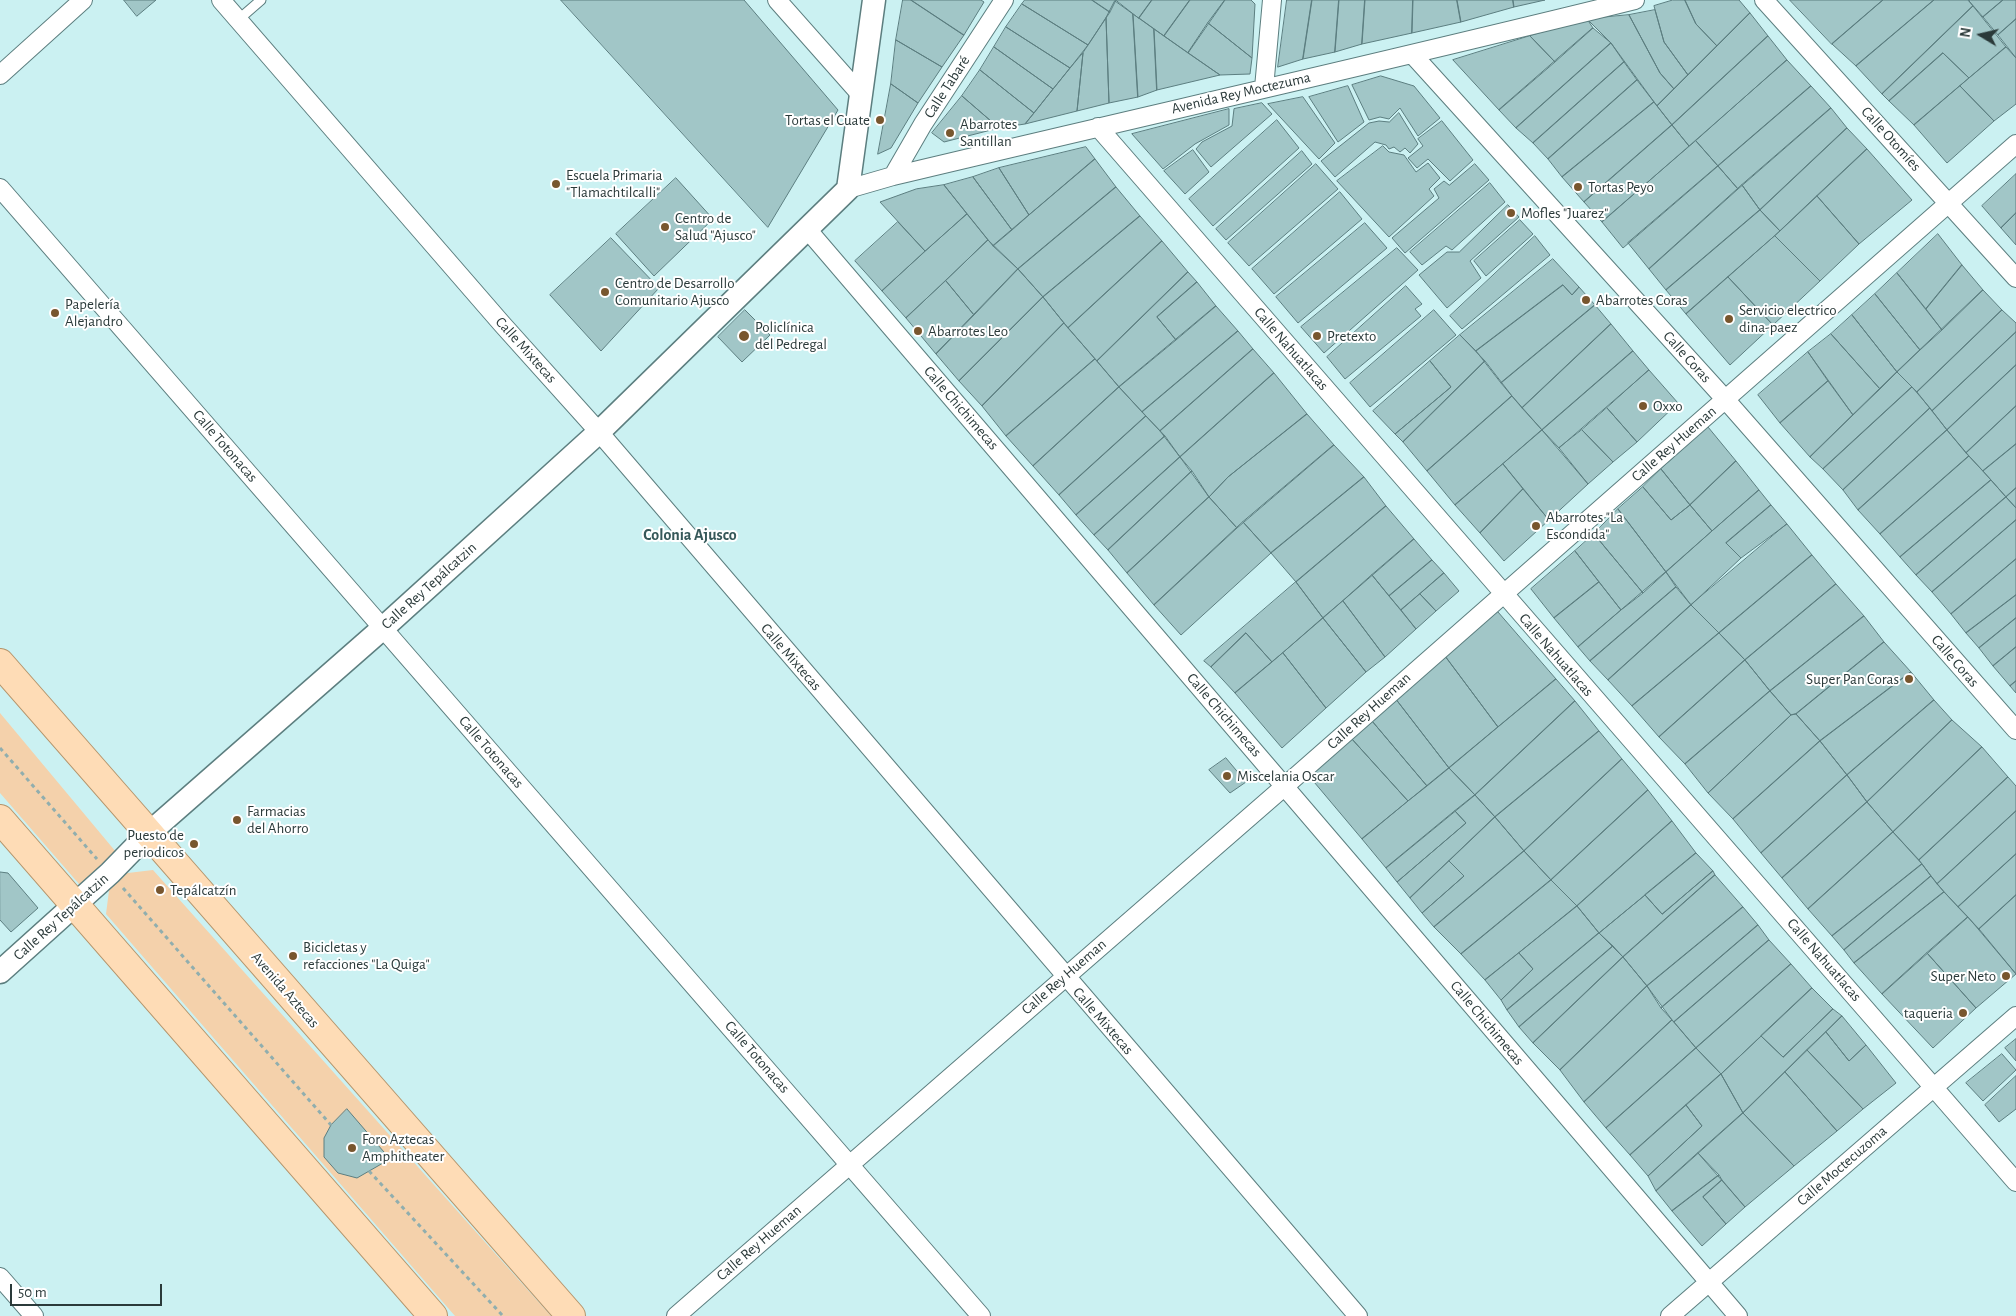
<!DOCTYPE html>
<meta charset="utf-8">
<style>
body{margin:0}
#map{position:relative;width:2016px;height:1316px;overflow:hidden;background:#cbf1f2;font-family:"Alegreya Sans",sans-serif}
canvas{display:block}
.north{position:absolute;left:1956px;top:10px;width:50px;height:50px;-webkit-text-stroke:4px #fff;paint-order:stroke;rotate:279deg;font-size:14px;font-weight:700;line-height:20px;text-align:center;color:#2b3a3a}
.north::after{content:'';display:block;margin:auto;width:18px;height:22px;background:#2b3a3a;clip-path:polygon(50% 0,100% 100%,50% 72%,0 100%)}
.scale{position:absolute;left:10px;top:1284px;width:152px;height:22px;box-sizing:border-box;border:2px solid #2b3a3a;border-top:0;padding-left:6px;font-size:15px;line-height:18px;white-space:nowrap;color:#2b3a3a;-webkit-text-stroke:4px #fff;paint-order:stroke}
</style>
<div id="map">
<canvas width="2016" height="1316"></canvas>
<div class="north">N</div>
<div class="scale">50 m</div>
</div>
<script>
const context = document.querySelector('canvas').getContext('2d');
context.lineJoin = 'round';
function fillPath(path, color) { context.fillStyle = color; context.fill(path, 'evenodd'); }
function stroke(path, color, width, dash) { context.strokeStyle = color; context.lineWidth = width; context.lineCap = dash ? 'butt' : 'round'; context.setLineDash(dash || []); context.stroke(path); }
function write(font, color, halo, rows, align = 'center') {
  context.font = font + ' "Alegreya Sans",sans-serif'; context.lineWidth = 4; context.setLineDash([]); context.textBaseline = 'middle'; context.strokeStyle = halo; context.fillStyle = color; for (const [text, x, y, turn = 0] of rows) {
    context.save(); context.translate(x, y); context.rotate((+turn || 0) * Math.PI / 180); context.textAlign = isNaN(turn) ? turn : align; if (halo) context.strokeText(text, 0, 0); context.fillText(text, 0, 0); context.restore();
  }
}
const green = new Path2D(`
 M0,713L116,852L86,892L0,793Z
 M153,870L551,1316H455L106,914L111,875Z`);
const building = new Path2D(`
 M124,0H156L137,16Z
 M561,0H744L838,110L768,227Z
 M903,0H911L964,35L942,67L896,40Z
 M911,0H981L984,2L964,35Z
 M1025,0H1092L1110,12L1088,45L1022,4Z
 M1092,0H1116L1110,12Z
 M1116,0H1152L1139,18Z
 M1152,0H1190L1164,36L1139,18Z
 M1190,0H1225L1188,53L1164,36Z
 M1225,0H1251L1255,4L1252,58L1208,23Z
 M1287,0H1312L1303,59L1278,67Z
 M1312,0H1339L1335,52L1303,59Z
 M1339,0H1365L1362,44L1335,52Z
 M1365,0H1413L1412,33L1362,44Z
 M1413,0H1457L1461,22L1412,33Z
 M1457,0H1513L1514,7L1461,22Z
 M1513,0H1545L1514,7Z
 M1673,0H1685L1696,24L1717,46L1688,75L1664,42L1654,6Z
 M1685,0H1739L1750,13L1717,46L1696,24Z
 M1790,0H1883L1832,44Z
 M1883,0H1934L1856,66L1832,44Z
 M1934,0H1968L1973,6L1882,94L1856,66Z
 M1971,0H2003L1983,17L1969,1Z
 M2003,0H2016V19L1998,35L1983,17Z
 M1115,1L1133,14L1138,97L1109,103L1106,18Z
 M1022,4L1088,45L1070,68L1006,27Z
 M1973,6L2006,47L1969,78L1943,53L1889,101L1882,94Z
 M1655,10L1664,42L1688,75L1674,89L1660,73L1629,15Z
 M1750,13L1768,36L1672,125L1657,106Z
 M1133,14L1154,29L1157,90L1138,97Z
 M1629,15L1660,73L1674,89L1657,106L1611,43L1587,19Z
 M1106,18L1109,103L1077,111L1083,53Z
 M1587,19L1593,28L1555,62L1530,36Z
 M2016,19V58L1998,35Z
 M1208,23L1252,58L1250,74L1220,75L1188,53Z
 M1006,27L1070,68L1053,89L994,47Z
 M1593,28L1611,43L1516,128L1499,110Z
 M1154,29L1164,36L1220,75L1157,90Z
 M1530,36L1555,62L1499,110L1453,60Z
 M1768,36L1787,60L1689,146L1672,125Z
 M896,40L942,67L918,103L891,84Z
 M1611,43L1624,62L1533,143L1516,128Z
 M994,47L1053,89L1034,113L980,70Z
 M2006,47L2016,58V104L1994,121L1960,86Z
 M1083,53L1077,111L1025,124L1070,68Z
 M1943,53L1969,78L1914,125L1889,101Z
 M1787,60L1811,86L1718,166L1696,141Z
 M1624,62L1637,80L1548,159L1533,143Z
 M980,70L1034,113L1025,124L999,128L962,96Z
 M1381,76L1414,86L1440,118L1418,136L1400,108L1389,119L1380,117L1369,120L1352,85Z
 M1637,80L1654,102L1562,177L1548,159Z
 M891,84L918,103L891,148L878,154Z
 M1348,86L1364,122L1338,142L1309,97Z
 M1811,86L1831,108L1738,189L1718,166Z
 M1960,86L1994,121L1947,163L1914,125Z
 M962,96L999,128L944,142L932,133Z
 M1303,97L1335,143L1319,159L1268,104Z
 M1654,102L1672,125L1584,202L1562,177Z
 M1262,103L1272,114L1211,167L1196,149L1202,142L1232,126L1234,109Z
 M1831,108L1847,128L1760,210L1742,185Z
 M1229,109V125L1195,144L1163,169L1132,134Z
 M1399,113L1418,144L1410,153L1405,148L1400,152L1394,147L1389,149L1386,145L1375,142L1335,177L1321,161L1369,123L1379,121L1389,122Z
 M1277,120L1299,148L1213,226L1189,199Z
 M1442,121L1473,160L1450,181L1428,159L1417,168L1408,158L1423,146L1418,139Z
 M1672,125L1689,146L1602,222L1584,202Z
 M1847,128L1867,149L1780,231L1760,210Z
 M1696,141L1718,166L1623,248L1602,222Z
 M1383,146L1389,152L1404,155L1416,172L1428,163L1440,178L1429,189L1434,196L1389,237L1337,181Z
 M1086,147L1095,159L1029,215L999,168Z
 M1867,149L1912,200L1859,244L1817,196Z
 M1193,150L1209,172L1185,194L1164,171Z
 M1302,151L1312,164L1226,240L1216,229Z
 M1095,159L1116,187L1018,269L993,246Z
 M1316,164L1338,189L1249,266L1228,243Z
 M1475,164L1489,180L1405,253L1392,238L1439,198L1434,189L1444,181L1449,185Z
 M1718,166L1738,189L1649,269L1628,243Z
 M999,168L1029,215L1012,230L973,177Z
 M2016,174V213L2001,228L1982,206Z
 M973,177L1012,230L993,246L944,185Z
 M676,178L713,219L654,276L616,234Z
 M1490,183L1505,202L1452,250L1446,246L1422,265L1410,252Z
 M944,185L967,214L925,251L880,202L916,189Z
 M1742,185L1760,210L1666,290L1649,269Z
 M1116,187L1140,216L1043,297L1018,269Z
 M1340,192L1362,219L1274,294L1252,269Z
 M1817,196L1859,244L1820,281L1775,236Z
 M1508,205L1519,217L1470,261L1481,278L1447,308L1419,275L1447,252H1459Z
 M1760,210L1780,231L1686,314L1666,290Z
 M2016,213V245L2001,228Z
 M967,214L988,240L906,318L882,291Z
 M1140,216L1162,241L1068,328L1043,297Z
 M1520,220L1533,234L1486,276L1474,261Z
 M898,222L925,251L882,291L855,261Z
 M1365,223L1387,248L1298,323L1276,297Z
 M1938,234L1962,265L1926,309L1897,273Z
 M1535,236L1550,255L1462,329L1450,316Z
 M1775,236L1820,281L1773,325L1728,277Z
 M611,238L659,288L601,351L550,295Z
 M988,240L1018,269L974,315L946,281Z
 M1162,241L1188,272L1097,361L1068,328Z
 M1397,248L1418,270L1324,353L1301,327Z
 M1553,259L1579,287L1572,295L1563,285L1476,351L1460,335Z
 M1962,265L1983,290L1942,330L1926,309Z
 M1018,269L1043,297L959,381L936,354Z
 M1188,272L1197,282L1157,317L1176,340L1119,387L1097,361Z
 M1897,273L1942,330L1920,350L1875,294Z
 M1728,277L1773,325L1730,365L1686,314Z
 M946,281L974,315L936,354L906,318Z
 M1197,282L1216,306L1176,340L1157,317Z
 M1563,285L1572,295L1579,287L1595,305L1501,383L1476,351Z
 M1406,286L1422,304L1415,309L1421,316L1345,379L1327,357Z
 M1983,290L2002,310L1917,392L1897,372Z
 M1875,294L1920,350L1897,372L1852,315Z
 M1043,297L1064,323L982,406L959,381Z
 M1595,305L1611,324L1522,408L1501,383Z
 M1216,306L1238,331L1142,412L1119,387Z
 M745,310L770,335L742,362L718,337Z
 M1434,310L1456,335L1370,407L1350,383Z
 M2002,310L2016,323V332L1932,411L1917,392Z
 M1852,315L1897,372L1880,389L1831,334Z
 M1064,323L1095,359L1006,436L982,406Z
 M1611,324L1633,351L1542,430L1522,408Z
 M1238,331L1253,349L1160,431L1142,412Z
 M2016,332V365L1947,430L1932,411Z
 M1831,334L1880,389L1853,415L1808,352Z
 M1460,335L1485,361L1403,442L1395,434L1451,387L1430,361Z
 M1253,349L1274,373L1180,457L1160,431Z
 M1633,351L1649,370L1559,448L1542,430Z
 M1808,352L1828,381L1780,423L1758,395Z
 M1095,359L1119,387L1033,466L1006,436Z
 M1430,361L1451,387L1395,434L1373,411Z
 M1485,361L1512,396L1427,471L1403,442Z
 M2016,365V406L1966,453L1947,430Z
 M1649,370L1678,403L1637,442L1607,408Z
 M1897,372L1912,387L1823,469L1810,457Z
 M1274,373L1307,414L1228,477L1209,497L1180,457Z
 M1828,381L1853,415L1810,457L1780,423Z
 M1119,387L1146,416L1059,495L1033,466Z
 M1912,387L1930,408L1843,490L1823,469Z
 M1512,396L1542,430L1455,505L1427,471Z
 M2016,406V444L1983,471L1966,453Z
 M1607,408L1637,442L1613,462L1582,430Z
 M1930,408L1947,430L1858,510L1843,490Z
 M1307,414L1334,445L1237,528L1209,497L1228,477Z
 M1146,416L1165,436L1076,515L1059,495Z
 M1708,427L1736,461L1690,505L1661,469Z
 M1542,430L1588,484L1549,520L1503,464Z
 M1582,430L1613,462L1588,484L1559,448Z
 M1947,430L1969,456L1880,534L1858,510Z
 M1165,436L1180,457L1094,535L1076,515Z
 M2016,444V488L2006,497L1983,471Z
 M1334,445L1364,477L1271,553L1243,522Z
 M1969,456L1991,480L1900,557L1880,534Z
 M1180,457L1192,471L1108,550L1094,535Z
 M1736,461L1759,490L1712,531L1690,505Z
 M1503,464L1523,489L1480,533L1455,505Z
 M1661,469L1690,505L1671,520L1643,487Z
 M1192,471L1209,497L1127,573L1108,550Z
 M1364,477L1386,506L1296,582L1271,553Z
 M1991,480L2006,497L1916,575L1900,557Z
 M1643,487L1671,520L1690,505L1712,531L1666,572L1618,509Z
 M2016,488V508L2006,497Z
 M1523,489L1549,520L1504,561L1480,533Z
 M1759,490L1771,505L1726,543L1741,558L1691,605L1666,572Z
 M1209,497L1237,528L1154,605L1127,573Z
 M2006,497L2016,508V520L1932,592L1916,575Z
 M1771,505L1787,524L1741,558L1726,543Z
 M1386,506L1414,539L1323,618L1296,582Z
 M1618,509L1666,572L1643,593L1594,534Z
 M2016,520V559L1951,614L1932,592Z
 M1243,522L1271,553L1181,635L1154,605Z
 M1787,524L1812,555L1719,633L1691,605Z
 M1594,534L1643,593L1621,610L1575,551Z
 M1414,539L1432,560L1389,596L1372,575Z
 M1575,551L1599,582L1554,618L1531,589Z
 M1812,555L1836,584L1745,660L1719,633Z
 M2016,559V595L1966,633L1951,614Z
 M1432,560L1444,573L1401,610L1389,596Z
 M1666,572L1676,587L1590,661L1578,647Z
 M1444,573L1459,591L1436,611L1420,594Z
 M1372,575L1416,629L1385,657L1343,601Z
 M1296,582L1323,618L1272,662L1246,633L1211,667L1204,661Z
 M1599,582L1621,610L1578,647L1554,618Z
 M1836,584L1864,616L1770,691L1745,660Z
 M1676,587L1691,605L1608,680L1590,661Z
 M1420,594L1436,611L1416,629L1401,610Z
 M2016,595V618L1979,648L1966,633Z
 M1343,601L1385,657L1366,672L1323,618Z
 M1691,605L1719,633L1632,706L1608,680Z
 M1498,612L1556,679L1498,727L1445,656Z
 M1864,616L1884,642L1796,714L1791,715L1770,691Z
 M1323,618L1366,672L1326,708L1283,653Z
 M2016,618V647L1993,666L1979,648Z
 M1246,633L1272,662L1235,693L1211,667Z
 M1719,633L1745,660L1659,737L1632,706Z
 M1884,642L1911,672L1820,741L1796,714Z
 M2016,647V681L2010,686L1993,666Z
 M1283,653L1326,708L1282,748L1235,693Z
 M1445,656L1498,727L1449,768L1395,698Z
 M1745,660L1770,691L1685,764L1659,737Z
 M1911,672L1934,700L1847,775L1820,741Z
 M1556,679L1575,701L1475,795L1449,768Z
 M2016,681V693L2010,686Z
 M1770,691L1791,715L1708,793L1685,764Z
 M1395,698L1449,768L1427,786L1372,721Z
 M1934,700L1952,720L1867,802L1847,775Z
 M1575,701L1599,731L1495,817L1475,795Z
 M1796,714L1820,741L1733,819L1708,793L1791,715Z
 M1952,720L1982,747L1893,832L1867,802Z
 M1372,721L1427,786L1408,801L1351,738Z
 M1599,731L1622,759L1524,851L1495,817Z
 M1351,738L1408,801L1362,839L1309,776Z
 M1820,741L1847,775L1761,853L1733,819Z
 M1982,747L2008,777L1919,860L1893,832Z
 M1226,758L1246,782L1230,793L1209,770Z
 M1622,759L1648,790L1551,880L1524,851Z
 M1449,768L1475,795L1386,868L1362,839Z
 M1847,775L1867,802L1782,878L1761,853Z
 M2008,777L2016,786V811L1937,884L1919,860Z
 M1648,790L1672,821L1577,906L1551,880Z
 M1475,795L1495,817L1410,898L1397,882L1466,823L1455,811Z
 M1867,802L1893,832L1808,909L1782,878Z
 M1455,811L1466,823L1397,882L1386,868Z
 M2016,811V854L1958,907L1937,884Z
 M1495,817L1524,851L1434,927L1422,913L1464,876L1449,861Z
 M1672,821L1696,853L1599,933L1577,906Z
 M1893,832L1922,864L1832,936L1808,909Z
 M1524,851L1551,880L1461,954L1434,927Z
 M1696,853L1713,871L1662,914L1645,895Z
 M2016,854V895L1979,929L1958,907Z
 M1449,861L1464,876L1422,913L1410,898Z
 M1922,864L1931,876L1844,950L1832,936Z
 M1713,871L1715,875L1623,957L1599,933L1645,895L1662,914Z
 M0,872L8,873L38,908L11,932L0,920Z
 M1715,875L1743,907L1647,986L1623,957Z
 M1931,876L1944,892L1854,963L1844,950Z
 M1551,880L1577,906L1485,980L1461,954Z
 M1944,892L1968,917L1882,994L1854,963Z
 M2016,895V974L1979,929Z
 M1577,906L1599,933L1507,1010L1501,1000L1533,969L1519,953Z
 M1743,907L1758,925L1661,1008L1647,986Z
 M1968,917L2016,974L1976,1008L1927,953Z
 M1758,925L1769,940L1674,1022L1661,1008Z
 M1599,933L1613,946L1519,1027L1507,1010Z
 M1769,940L1791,964L1696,1048L1674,1022Z
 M1613,946L1623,957L1533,1043L1519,1027Z
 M1519,953L1533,969L1501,1000L1485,980Z
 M1927,953L1976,1008L1933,1048L1882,994Z
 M1623,957L1647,986L1560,1070L1533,1043Z
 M1791,964L1812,988L1721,1074L1696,1048Z
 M1647,986L1672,1020L1584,1102L1560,1070Z
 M1812,988L1833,1009L1783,1057L1761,1036Z
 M1833,1009L1842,1016L1743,1113L1721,1074L1761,1036L1783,1057Z
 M1842,1016L1866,1045L1849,1061L1826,1032Z
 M1672,1020L1696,1048L1606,1128L1584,1102Z
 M1826,1032L1849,1061L1866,1045L1896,1083L1863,1109L1807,1050Z
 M2016,1039V1061L2005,1048Z
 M1696,1048L1721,1074L1630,1155L1606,1128Z
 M1807,1050L1863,1109L1837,1131L1785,1072Z
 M2002,1054L2016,1070L1983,1101L1966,1083Z
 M1785,1072L1837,1131L1794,1166L1743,1113Z
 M1721,1074L1743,1113L1656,1191L1648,1176L1702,1126L1686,1105Z
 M2016,1076V1109L1999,1122L1985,1105Z
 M1686,1105L1702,1126L1648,1176L1630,1155Z
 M347,1109L390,1159L357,1178L338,1173L324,1157V1138L331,1125Z
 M1743,1113L1794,1166L1745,1207L1698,1153Z
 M1698,1153L1719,1175L1672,1211L1656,1191Z
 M1719,1175L1722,1180L1703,1197L1726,1224L1702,1246L1672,1211Z
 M1722,1180L1745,1207L1726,1224L1703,1197Z`);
const path = new Path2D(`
 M0,748L97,859
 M123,888L331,1125
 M369,1171L503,1316`);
const service = new Path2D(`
 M238,20L261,0`);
const minor = new Path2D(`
 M221,0L502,324L599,432L1358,1316
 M777,0L862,96
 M1764,0L2016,278
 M1413,55L1725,399L2016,730
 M0,75L83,0
 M1264,88L1272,0
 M1098,127L2016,1182
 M893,176L923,124L1004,0
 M0,188L981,1316
 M848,189L893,176C1140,117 1389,61 1635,0
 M807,229L1738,1316
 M0,1277L34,1316
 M676,1316L1285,786L2016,144
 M1670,1316L2016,1016`);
const tertiary = new Path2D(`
 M0,972L110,873L148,834L383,628L599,432L848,189L874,0`);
const primary = new Path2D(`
 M0,663L571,1316
 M0,819L433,1316`);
const markers = [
 [880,120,5,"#78562e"],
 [950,133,5,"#78562e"],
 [556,184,5,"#78562e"],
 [1578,187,5,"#78562e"],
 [1511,213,5,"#78562e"],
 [665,227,5,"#78562e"],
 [605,292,5,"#78562e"],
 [1586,300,5,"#78562e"],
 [55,313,5,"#78562e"],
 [1729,319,5,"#78562e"],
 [918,331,5,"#78562e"],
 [744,336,6,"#78562e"],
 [1317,336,5,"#78562e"],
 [1643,406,5,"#78562e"],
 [1536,526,5,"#78562e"],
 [1909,679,5,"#78562e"],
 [1227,776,5,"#78562e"],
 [237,820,5,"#78562e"],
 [194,844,5,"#78562e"],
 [160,890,5,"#78562e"],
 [293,956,5,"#78562e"],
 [2006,976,5,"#78562e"],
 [1963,1013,5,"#78562e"],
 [352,1148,5,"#78562e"]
];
const streetNames = [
 ["Calle Tabaré",947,87,-57],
 ["Avenida Rey Moctezuma",1241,93,-13],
 ["Calle Otomíes",1891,139,48],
 ["Calle Nahuatlacas",1291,349,49],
 ["Calle Mixtecas",526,350,48],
 ["Calle Coras",1687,357,48],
 ["Calle Chichimecas",961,408,49],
 ["Calle Rey Hueman",1674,444,-41],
 ["Calle Totonacas",225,446,49],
 ["Calle Rey Tepálcatzin",429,586,-42],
 ["Calle Nahuatlacas",1556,655,49],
 ["Calle Mixtecas",791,657,49],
 ["Calle Coras",1955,661,49],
 ["Calle Rey Hueman",1369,711,-42],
 ["Calle Chichimecas",1224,715,49],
 ["Calle Totonacas",491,752,49],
 ["Calle Rey Tepálcatzin",61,917,-42],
 ["Calle Nahuatlacas",1824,960,49],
 ["Calle Rey Hueman",1064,977,-41],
 ["Avenida Aztecas",285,990,49],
 ["Calle Mixtecas",1103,1021,49],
 ["Calle Chichimecas",1487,1023,50],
 ["Calle Totonacas",757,1057,49],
 ["Calle Moctecuzoma",1842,1166,-41],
 ["Calle Rey Hueman",759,1243,-41]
];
const poiNames = [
 ["Tortas el Cuate",870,120,"right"],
 ["Abarrotes",960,124],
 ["Santillan",960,141],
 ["Escuela Primaria",566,175],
 ["\"Tlamachtilcalli\"",566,192],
 ["Tortas Peyo",1588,187],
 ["Mofles \"Juarez\"",1521,213],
 ["Centro de",675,218],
 ["Salud \"Ajusco\"",675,235],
 ["Centro de Desarrollo",615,283],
 ["Comunitario Ajusco",615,300],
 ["Abarrotes Coras",1596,300],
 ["Papelería",65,304],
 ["Alejandro",65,321],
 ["Servicio electrico",1739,310],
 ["dina-paez",1739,327],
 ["Policlínica",755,327],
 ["del Pedregal",755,344],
 ["Abarrotes Leo",928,331],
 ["Pretexto",1327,336],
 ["Oxxo",1653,406],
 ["Abarrotes \"La",1546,517],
 ["Escondida\"",1546,534],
 ["Super Pan Coras",1899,679,"right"],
 ["Miscelania Oscar",1237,776],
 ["Farmacias",247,811],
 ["del Ahorro",247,828],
 ["Puesto de",184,835,"right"],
 ["periodicos",184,852,"right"],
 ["Tepálcatzín",170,890],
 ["Bicicletas y",303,947],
 ["refacciones \"La Quiga\"",303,964],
 ["Super Neto",1996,976,"right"],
 ["taqueria",1953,1013,"right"],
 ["Foro Aztecas",362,1139],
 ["Amphitheater",362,1156]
];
const neighbourhoodNames = [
 ["Colonia Ajusco",690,535]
];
fillPath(green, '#f4d1ab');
fillPath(building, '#a1c6c7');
stroke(building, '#5c7e80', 1);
stroke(service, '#5c7e7f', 11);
stroke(minor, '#5c7e7f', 20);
stroke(tertiary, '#5c7e7f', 25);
stroke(primary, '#b4946b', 30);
stroke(path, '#90aeae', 3, [4, 4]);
stroke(service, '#fff', 9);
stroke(minor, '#fff', 18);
stroke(tertiary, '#fff', 22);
stroke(primary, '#fedcb6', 28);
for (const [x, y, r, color] of markers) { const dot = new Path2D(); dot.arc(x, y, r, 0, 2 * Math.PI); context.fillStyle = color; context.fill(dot); stroke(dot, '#fff', 2); }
write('15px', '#2b3a3a', '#fff', streetNames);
write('15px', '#2b3a3a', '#fff', poiNames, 'left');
write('bold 16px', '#365859', '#fff', neighbourhoodNames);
</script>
